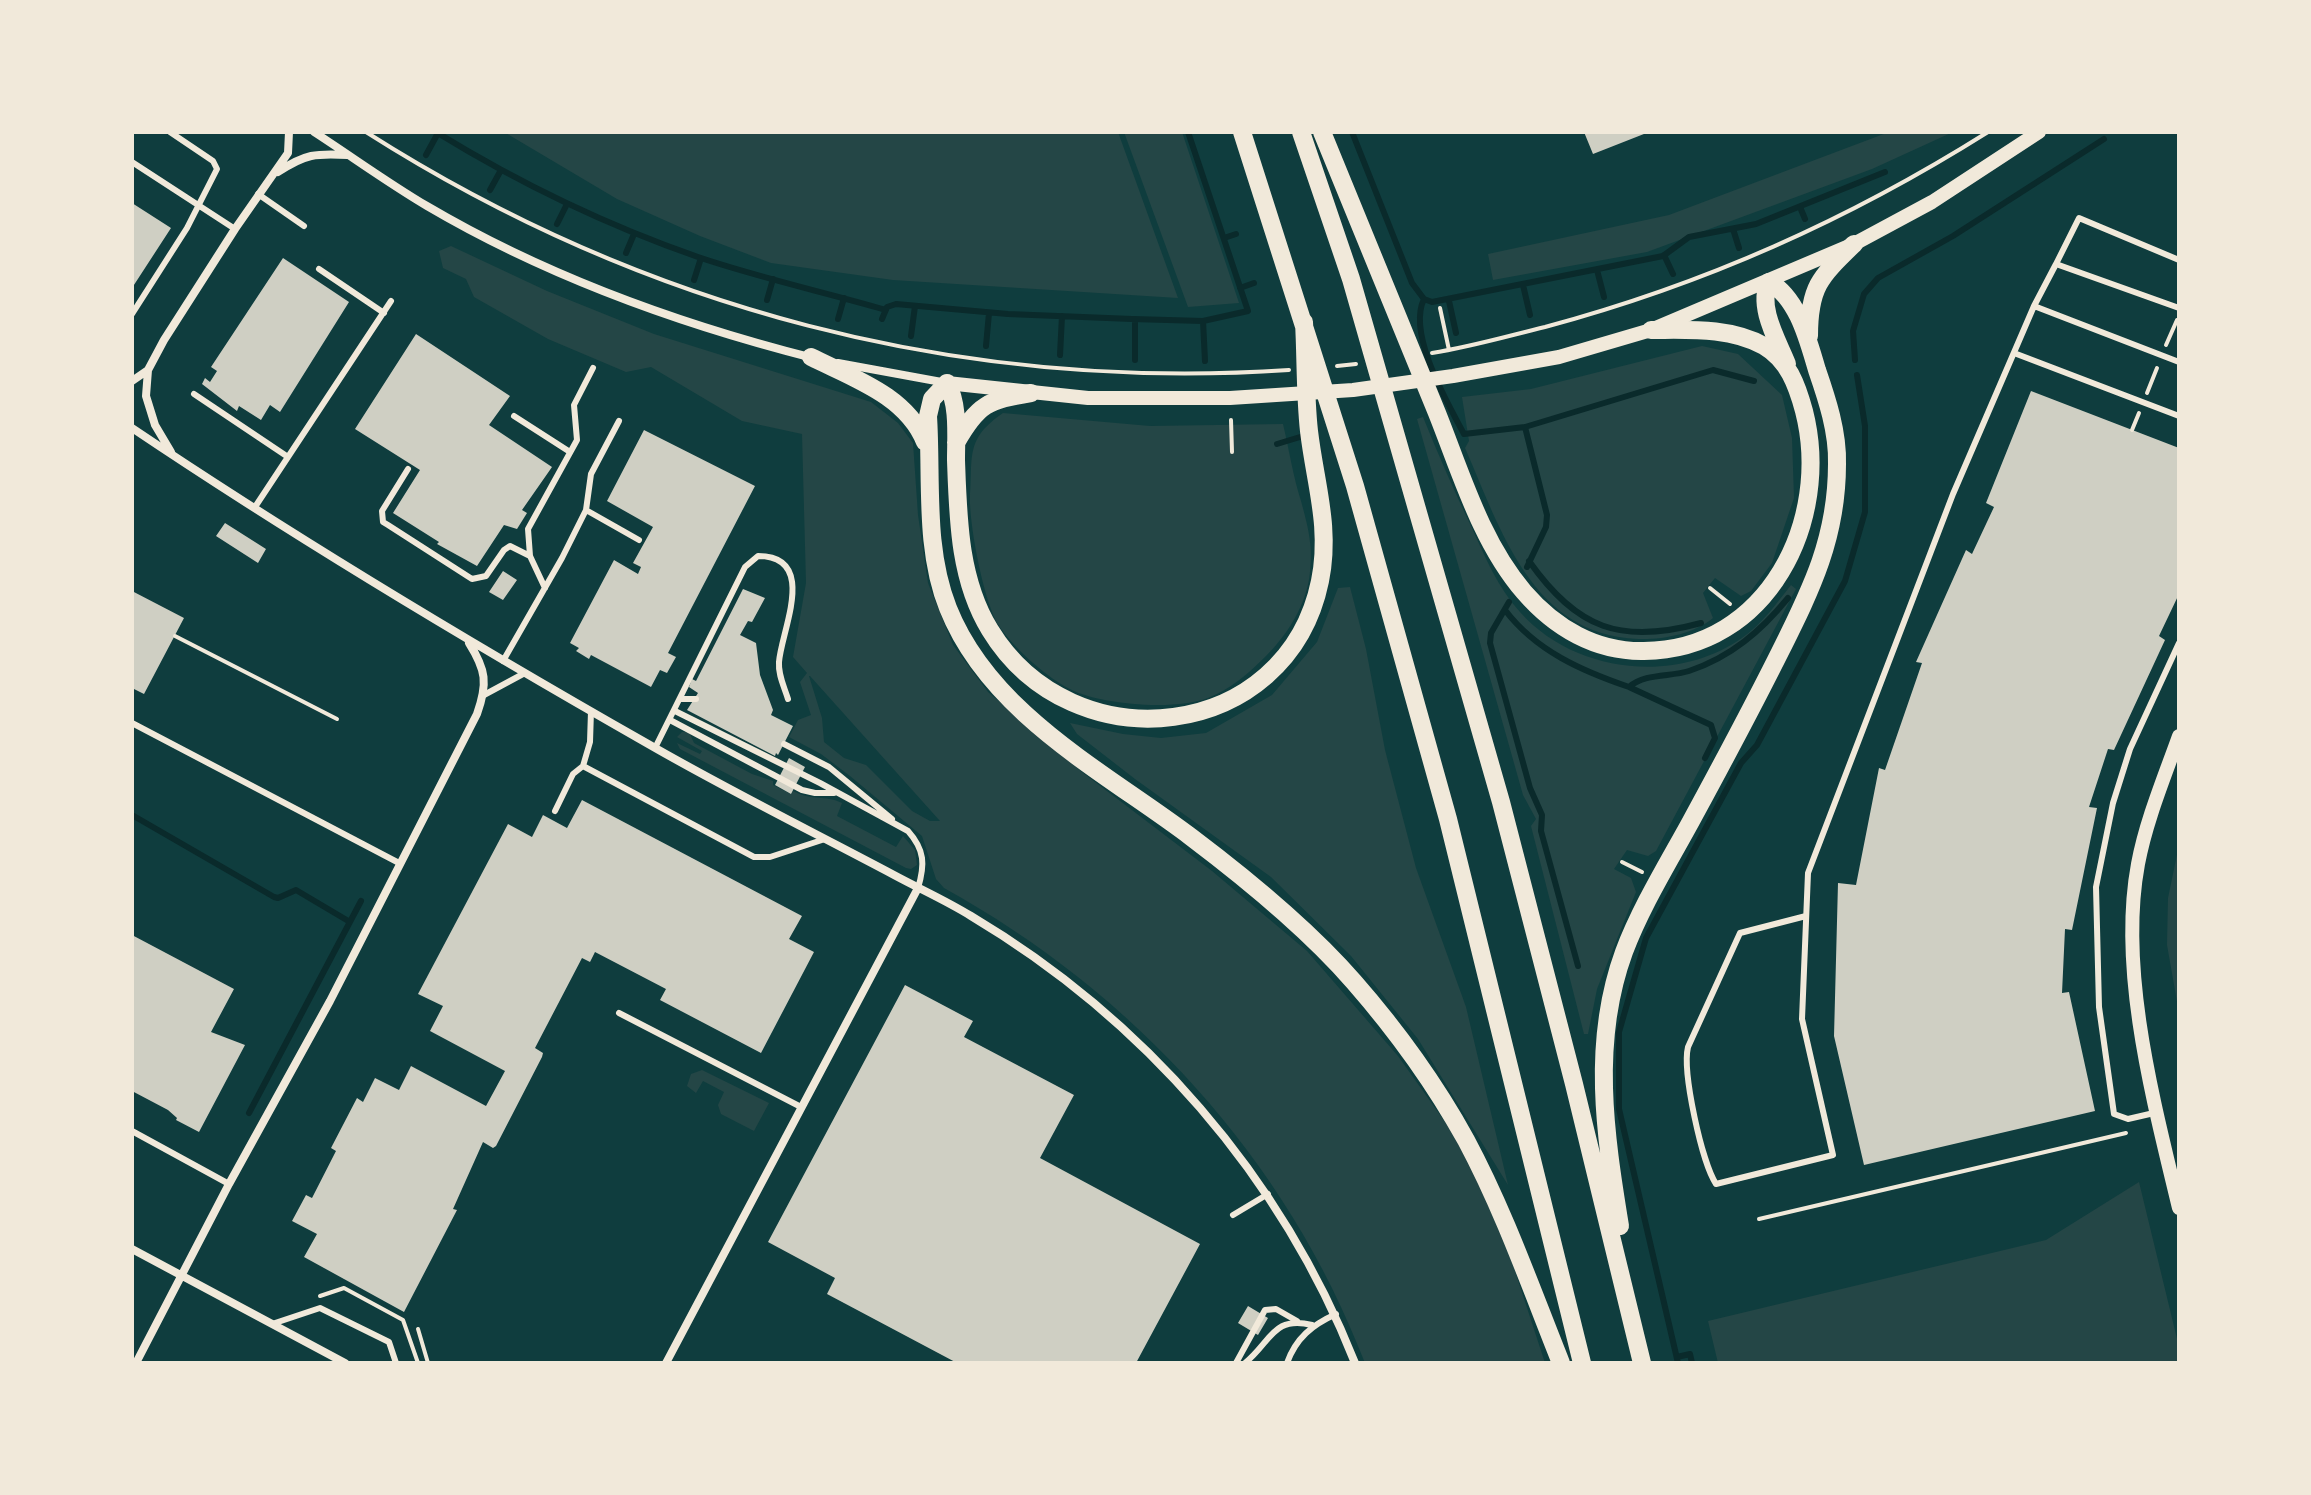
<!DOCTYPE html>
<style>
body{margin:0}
#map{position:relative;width:2311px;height:1495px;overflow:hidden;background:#0f3d3e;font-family:Rubik,sans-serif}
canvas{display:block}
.frame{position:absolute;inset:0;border:134px solid #f1e9da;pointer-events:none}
</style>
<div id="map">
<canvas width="2311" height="1495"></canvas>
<div class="frame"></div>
</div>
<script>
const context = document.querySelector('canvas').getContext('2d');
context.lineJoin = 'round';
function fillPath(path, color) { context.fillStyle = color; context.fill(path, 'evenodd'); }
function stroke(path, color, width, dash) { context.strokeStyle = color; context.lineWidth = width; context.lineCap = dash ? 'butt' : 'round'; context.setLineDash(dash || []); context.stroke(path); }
const green = new Path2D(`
 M504,132H1118L1178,298L893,280L771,263L700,236L617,199Z
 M1124,132H1182L1239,303L1188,307Z
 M1889,132H1953L1872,169L1647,252L1493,280L1488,254L1669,215Z
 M451,246L547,291L654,334L871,402L898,423L913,443L918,515L928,583L953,645L988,692L1082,772L1212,871L1307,951L1398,1056L1465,1150L1513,1265L1545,1363H1365C1287,1159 1134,993 944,888L936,879L922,836L850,776L821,754L789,737L798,720L811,715L800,682L807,673L793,657L806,583L802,434L742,421L651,367L626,372L548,339L474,297L466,279L443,268L439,251ZM809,676H810L940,821H930L912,811L866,765L844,758L824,742L822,718Z
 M1702,346L1738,354L1782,395L1792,438L1794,498L1772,563L1751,591L1741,596L1715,578L1703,593L1713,618C1694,634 1662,640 1638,639C1532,635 1501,530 1465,448L1469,441L1462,397L1531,389Z
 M1003,413L1150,426L1283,424C1289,449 1293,476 1301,501C1308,527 1313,544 1310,572C1307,604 1288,634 1266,656C1249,673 1231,689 1208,698C1175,711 1096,705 1066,687C1042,673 1015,649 999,626C984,603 969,524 970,497C973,456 965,439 1003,413Z
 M1423,417C1438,454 1454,491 1472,528C1485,557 1498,588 1520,612C1574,673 1675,685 1742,638C1762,624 1776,604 1791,585L1796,589L1656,851L1648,856L1627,850L1614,869L1631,878L1636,892L1597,989L1588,1034H1584L1531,826L1536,819L1523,795L1417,419Z
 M1350,587L1366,649L1385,750L1416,868L1466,1007L1508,1185L1418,1039L1351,956L1271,877L1135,779L1077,734L1070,723L1123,734L1161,738L1206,733L1272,695L1317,642L1338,588Z
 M682,732H689L694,743L752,774L773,781V785L791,794L793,791C815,802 823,794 842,803L837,816L896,847L903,836L915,850L917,865L911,869L906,868L680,749L677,743L700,754L702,751L677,737Z
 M2179,845V1013L2167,945L2168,898Z
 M702,1070L769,1103L754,1131L721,1114L718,1105L724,1092L703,1081L696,1093L687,1086L691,1074Z
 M2139,1182L2179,1347V1363H1718L1708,1321L2046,1240Z`);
const stream = new Path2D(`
 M436,132C519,183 606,225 698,257C760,278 824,292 886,310
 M1352,132L1412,283L1424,299L1432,302L1663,256L1689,237L1756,224L1885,172
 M426,155L438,133
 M490,190L501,170
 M1800,207L1805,219
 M557,224L567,204
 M1733,229L1739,248
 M1224,238L1236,234
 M626,253L634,234
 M1664,255L1673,274
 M1597,270L1604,297
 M694,280L701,258
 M1523,285L1530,315
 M1240,288L1254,283
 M1424,299C1407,334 1447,402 1464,434L1525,427L1713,370L1754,381
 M767,300L773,279
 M1449,301L1456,333
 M838,319L844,298
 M882,319L887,307L896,304L1008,314L1132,319L1203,321L1248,311L1188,132
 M1135,319V360
 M1203,321L1205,361
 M911,336L915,306
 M986,346L989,313
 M1060,355L1062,316
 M1855,360L1853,331L1864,294L1878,278L1953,236L2104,139
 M1525,427L1547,515L1546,527L1527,567
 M1277,444L1300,437
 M1529,561C1577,629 1621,645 1701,623
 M1509,602L1491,633L1490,643L1530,788L1542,815L1541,831L1578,966
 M1505,610C1536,651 1582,671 1629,687C1645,673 1670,677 1689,671C1731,657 1761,631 1788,598
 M1629,687L1711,725L1715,738L1705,758
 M132,815L274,897L278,898L296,890L350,922
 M249,1113L361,901
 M1677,1357L1690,1354L1692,1363
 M1678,1363L1619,1109V1032L1646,938L1741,763L1757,745L1845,581L1865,512V426L1857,375`);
const building = new Path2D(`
 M1584,132H1649L1593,154Z
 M132,203L171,228L132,288Z
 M283,258L349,302L280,412L270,405L261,420L239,406L237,411L202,384L205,378L210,382L217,371L211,367Z
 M416,334L510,396L489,425L552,467L522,510L527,513L517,529L504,525L477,566L437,544L439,542L393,513L420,470L355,429Z
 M2031,391L2179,448V594L2159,636L2165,640L2114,750L2108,749L2089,807L2097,808L2072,930L2065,929L2062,993L2069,992L2095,1111L1864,1165L1834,1036L1838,883L1856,885L1879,768L1885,770L1922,663L1916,662L1966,550L1972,554L1994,507L1986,503Z
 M644,430L755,486L668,653L676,657L667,673L660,670L651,687L591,655L589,659L576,651L579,648L570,643L614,560L638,574L641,567L633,563L653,527L607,501Z
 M225,523L266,549L258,563L216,536Z
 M503,571L517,580L503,600L489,592Z
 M743,589L765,598L752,622L748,621L740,635L756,643L760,675L773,710L771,715L793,726L778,755L776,753L775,756L687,710L698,693L689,687L692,679L696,681Z
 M132,591L184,618L144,694L132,688Z
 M789,758L805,767L791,794L775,785Z
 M582,800L802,916L789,939L814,952L761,1053L660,1000L666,989L595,952L590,962L582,958L535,1048L543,1053L542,1057L496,1146L493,1148L483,1142L453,1209L457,1210L404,1312L304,1257L317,1234L292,1221L306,1195L312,1198L336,1151L331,1148L357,1098L363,1102L375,1078L399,1090L411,1066L486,1106L505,1071L430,1031L443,1006L418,994L508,824L532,837L543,815L567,828Z
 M132,935L234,989L211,1032L245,1045L199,1132L176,1120L177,1118L168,1110L132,1091Z
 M905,985L973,1021L964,1037L1074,1095L1040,1158L1200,1244L1136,1363H957L827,1294L835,1278L768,1242Z
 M1248,1306L1268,1318L1258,1335L1238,1323Z`);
const path = new Path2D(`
 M366,132C644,309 959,392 1289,370
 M1440,308L1449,350
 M2166,345L2177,320
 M1432,353C1470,347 1508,336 1545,327C1705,284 1848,220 1988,132
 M1337,366L1356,364
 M2147,393L2157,368
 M1231,420L1232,452
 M2132,430L2139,413
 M1710,588L1730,604
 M175,636L337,719
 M1622,862L1642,872
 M1759,1219L2126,1133
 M320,1296L344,1288L403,1320L418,1363
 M418,1329L428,1363`);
const service = new Path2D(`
 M132,162L235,229
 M258,194L304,226
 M2056,264L2079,218L2179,260
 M319,269L384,313
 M2034,306L2056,264L2179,308
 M132,314L187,228L217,169L213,161L170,132
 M2014,353L2179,416
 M194,394L288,457
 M514,416L570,452
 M408,469L382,511L383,522L388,525L472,579L486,576L504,550L510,546L530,556
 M255,507L391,301
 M586,510L639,540
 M545,588L530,556L528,529L577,440L574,405L593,368
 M503,661L562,558L586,510L591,474L619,421
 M484,695L523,674
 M680,699H696
 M591,711L590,742L583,766L754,857H770L825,839
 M675,711L820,783L908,831C925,850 925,865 918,888
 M670,720L802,790L815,793H834
 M132,723L399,863
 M784,744L829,767L892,819
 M655,748L745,567L758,556C819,556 781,631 779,662C778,675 784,686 788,699
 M555,811L573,774L583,766
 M1806,916L1740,933L1688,1047C1682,1072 1702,1163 1716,1184L1833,1155L1802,1019L1808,873L1953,494L2034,306L2179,362
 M619,1013L801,1107
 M2154,1113L2128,1119L2114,1114L2099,1007L2096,887L2113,803L2130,749L2179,643
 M132,1131L229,1184
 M1233,1215L1268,1194
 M272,1324L320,1308L389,1342L396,1363
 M1236,1363L1265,1310L1276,1309L1297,1321
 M1245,1363C1271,1342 1273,1315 1312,1325
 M1287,1363C1296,1338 1312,1325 1336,1314`);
const minor = new Path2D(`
 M314,132C351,156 388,183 427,206C546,276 679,324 813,358
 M278,172C305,154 316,153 348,155
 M838,363L947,383
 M132,381L148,370
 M132,428C300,541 474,645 650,745C730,791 813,832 894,875C920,889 947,901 971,916C1144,1019 1281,1176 1355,1363
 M171,452L155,425L146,396L148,370L164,340L235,229L288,153L289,132
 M132,1249L345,1363
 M136,1363L229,1184L330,1001L477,714C488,683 486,670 469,643
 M666,1363L918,888`);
const tertiary = new Path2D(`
 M947,383L1088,398H1230L1353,390L1453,376L1559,357L1651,330L1854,244L1932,202L2039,132
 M2179,736C2164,778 2146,821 2138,864C2118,971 2154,1103 2179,1208`);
const trunk = new Path2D(`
 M1242,132L1355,486L1448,819L1582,1363
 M1301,132L1351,279L1501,802L1574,1084L1642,1363
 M1322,132C1360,226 1399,319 1437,413C1461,473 1481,542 1524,592C1555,628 1596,652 1644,651C1768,650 1832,520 1804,411C1797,385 1788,360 1764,346C1730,327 1688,330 1651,330
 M1304,322C1306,358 1305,395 1309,431C1315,483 1331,527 1320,581C1287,742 1073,766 990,630C959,580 958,518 956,460C956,435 959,405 947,383L932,399L928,416C932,479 924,548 948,608C990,714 1105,772 1191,837C1248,880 1308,929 1354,982C1396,1030 1435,1084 1466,1140C1504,1211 1531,1288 1561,1363
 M1809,336C1809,287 1820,277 1854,244
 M811,357C853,378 907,396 925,442
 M956,443C978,404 988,400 1031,393
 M1620,1226C1605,1134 1591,1042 1624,952C1641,907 1667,865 1690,823C1721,766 1751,710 1780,652C1812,588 1837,537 1837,464C1838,432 1827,399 1817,370C1808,340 1798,298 1769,282C1757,307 1778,341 1787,364`);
fillPath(green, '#244646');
stroke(stream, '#0a2a2b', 6);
fillPath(building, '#cfcfc3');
stroke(path, '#f1e9da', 4);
stroke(service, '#f1e9da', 6);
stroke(minor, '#f1e9da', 8);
stroke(tertiary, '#f1e9da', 14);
stroke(trunk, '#f1e9da', 18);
</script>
